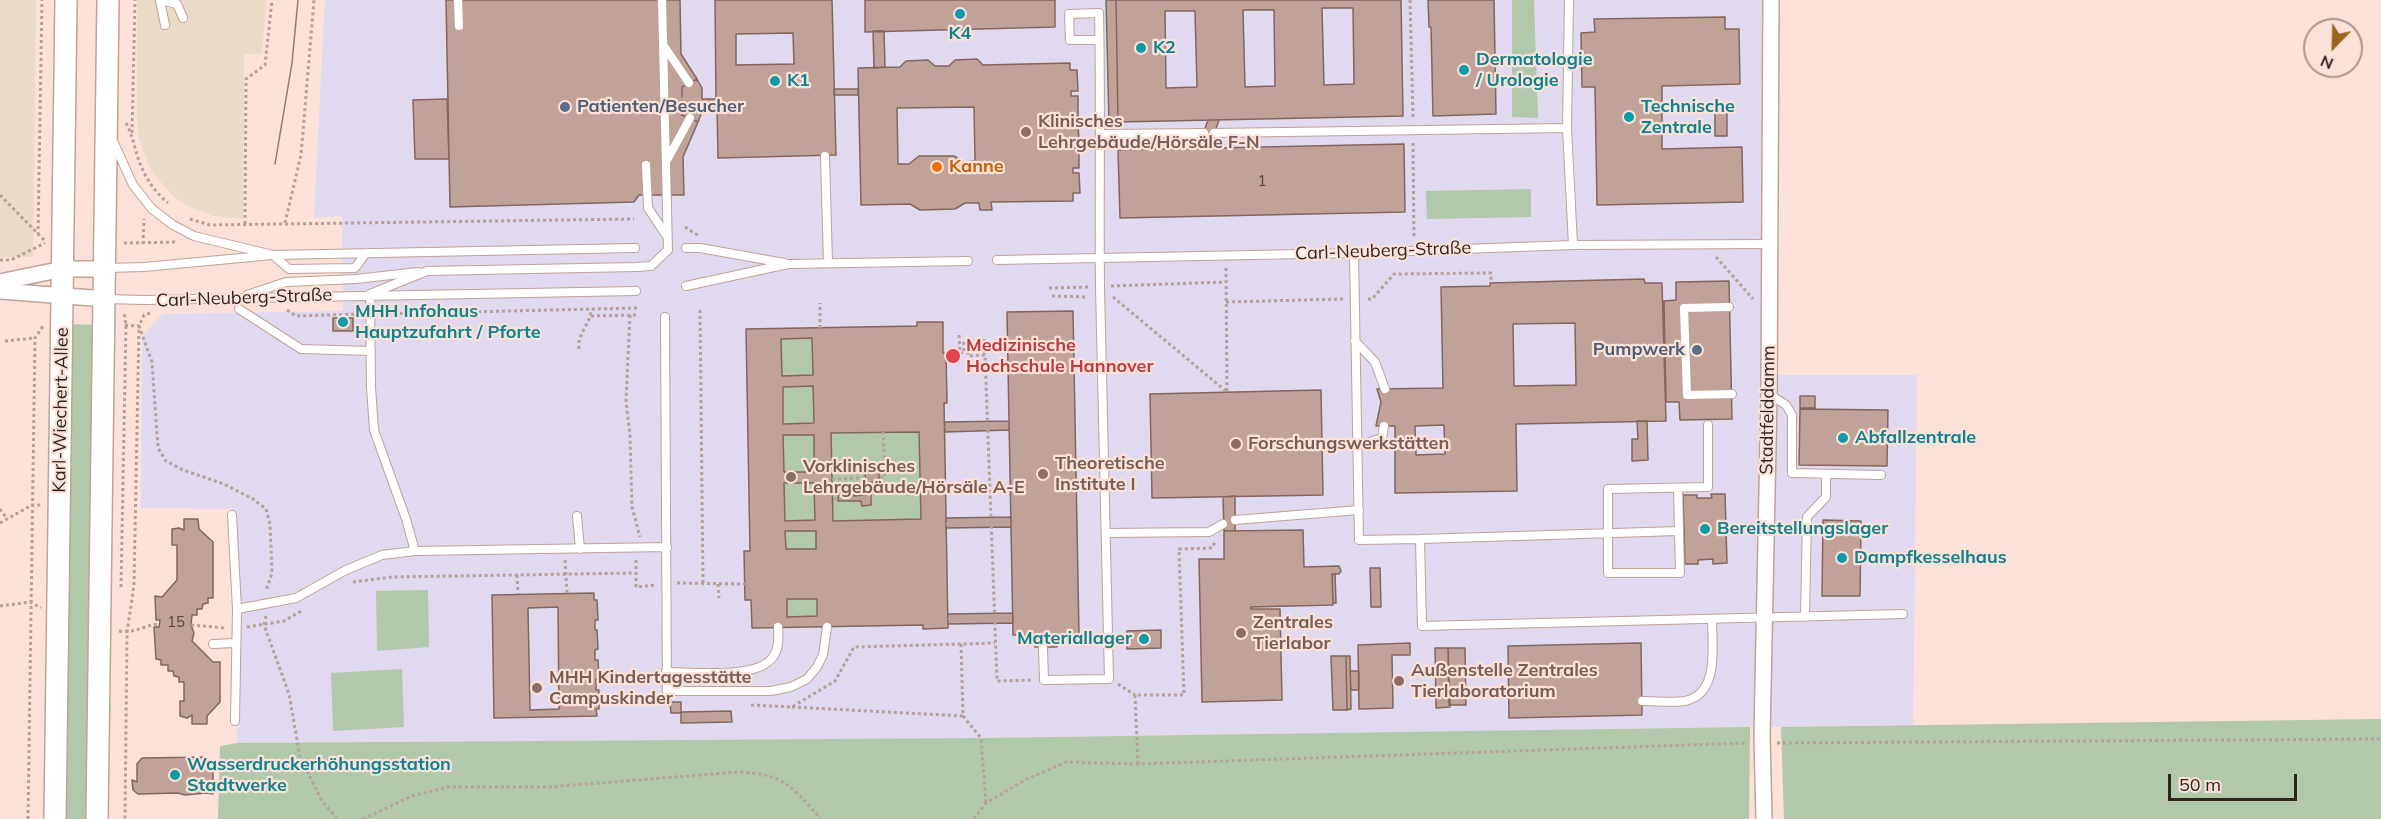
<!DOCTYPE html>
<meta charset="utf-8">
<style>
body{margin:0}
#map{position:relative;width:2381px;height:819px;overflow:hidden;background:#fbe1d7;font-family:Mulish,sans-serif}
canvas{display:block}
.north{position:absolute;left:2303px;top:18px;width:60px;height:60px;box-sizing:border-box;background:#fbe1d7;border:2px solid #a9958d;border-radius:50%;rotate:203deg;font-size:16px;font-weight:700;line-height:24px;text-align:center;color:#2f241f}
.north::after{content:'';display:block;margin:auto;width:21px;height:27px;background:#9b631e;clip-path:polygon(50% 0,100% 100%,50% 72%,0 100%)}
.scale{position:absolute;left:2168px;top:774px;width:129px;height:27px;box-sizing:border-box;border:3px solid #2f241f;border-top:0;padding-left:8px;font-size:18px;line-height:21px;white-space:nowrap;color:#2f241f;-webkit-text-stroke:4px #fbe1d7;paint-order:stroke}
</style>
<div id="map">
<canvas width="2381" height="819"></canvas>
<div class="north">N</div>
<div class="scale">50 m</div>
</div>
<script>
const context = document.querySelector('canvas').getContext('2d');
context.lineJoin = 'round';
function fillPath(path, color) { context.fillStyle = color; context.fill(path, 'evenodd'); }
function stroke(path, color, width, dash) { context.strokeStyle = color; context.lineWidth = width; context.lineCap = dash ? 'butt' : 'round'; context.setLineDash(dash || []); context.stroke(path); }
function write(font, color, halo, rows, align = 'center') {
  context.font = font + ' Mulish,sans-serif'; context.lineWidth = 4.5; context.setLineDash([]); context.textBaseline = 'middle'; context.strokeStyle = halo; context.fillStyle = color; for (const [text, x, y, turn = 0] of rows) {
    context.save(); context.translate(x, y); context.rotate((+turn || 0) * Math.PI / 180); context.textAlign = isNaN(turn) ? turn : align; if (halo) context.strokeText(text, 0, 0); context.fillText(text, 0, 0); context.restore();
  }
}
const commercial = new Path2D(`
 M0,0H36L33,257H0Z
 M137,0H266L262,54H244L243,219L213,216L190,207L175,198L151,171L139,139L137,120Z`);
const medical = new Path2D(`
 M325,0H1763L1764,375H1917L1913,725L981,738L237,743L235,697L237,609L232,509L141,508L142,336L163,314L343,311L342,216L314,218Z`);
const green = new Path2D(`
 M1512,0H1534L1538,118L1512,117Z
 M1531,189V217L1427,219L1426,191Z
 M62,324L105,325L98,819H57Z
 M812,338L813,375L782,376L781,339Z
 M813,386L814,423L783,424V387Z
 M919,432L921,519L833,521L831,433Z
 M783,435H814V472H784Z
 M784,483H814L815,520L785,521Z
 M785,531H816V549H786Z
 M428,590L429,647L377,651L376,591Z
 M787,599H817V616L787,617Z
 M402,669L404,727L333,731L331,673Z
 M2381,719V819H1784L1781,727Z
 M1750,727L1749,819H218L220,746L237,743L981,738Z`);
const building = new Path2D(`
 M446,0H680L681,54L697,79L682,87V115L698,122L683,157L684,195H639L634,202L450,207Z
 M715,0H832L836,155L718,158L717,108L703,109L698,122L682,115V87L697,79L702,88V99H716ZM793,33L794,64L736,65V34Z
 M865,0H1055V27L865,32Z
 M1106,0H1116L1118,121L1109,122Z
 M1116,0H1401L1403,116L1118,122ZM1322,8H1353L1354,84L1324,85ZM1243,10H1274L1275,86L1245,87ZM1165,11H1195L1197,87L1166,88Z
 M1428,0H1494L1496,114L1433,116L1431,27H1429Z
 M1725,17V29H1739L1740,84L1662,86V149L1742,147L1743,202L1597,205L1595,87H1582L1581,33L1595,32L1594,19Z
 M873,31H884L885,67L874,68Z
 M977,59L983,65L1070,63V70H1077L1078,91H1071V96H1078V116L1072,117V122H1078L1079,142H1072V148L1079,147V168H1073V173H1079L1080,193H1073V201L991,202L992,210H980L979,203H965L955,209L920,210L910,204L861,205L858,68L900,67L906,61L928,60L935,66H949L955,60ZM974,107L975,161L964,162L954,156H919L909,164H898L897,108Z
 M834,89H858V95H834Z
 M447,99L449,159H415L413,100Z
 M1715,112H1727V136H1715Z
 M1208,120H1219L1209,148H1198Z
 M1404,144L1405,212L1120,218L1118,150Z
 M1644,279L1645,283H1662L1666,421L1516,424L1517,491L1395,493V426H1376L1381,402L1377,389L1443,388L1441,287L1490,286V283ZM1575,323L1576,385L1514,386L1513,324ZM1444,425L1445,454L1416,455L1415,426Z
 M1729,281L1732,419L1680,420L1679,402H1666L1664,301L1676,300V282Z
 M1073,311L1079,634H1057V647H1035V635H1013L1007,312Z
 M333,318H353V331H333Z
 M917,322H943V353H946L947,403H944L948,628L923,629V625L752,628L751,600H745L744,551H750L746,329L917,326ZM812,338L813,375L782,376L781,339ZM813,386L814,423L783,424V387ZM919,432L921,519L833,521L831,433ZM783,435H814V472H784ZM784,483H814L815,520L785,521ZM785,531H816V549H786ZM787,599H817V616L787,617Z
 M1321,390L1323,495L1152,498L1150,394Z
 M1800,396H1815V408H1800Z
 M1800,409L1888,410L1887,466L1799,465Z
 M1009,421V430L945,432V422Z
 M1637,421H1647L1648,460L1632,461V439H1638Z
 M865,469H879V482H871V505L862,506L861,501H838V485L854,484V496L866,495Z
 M1711,494H1725L1727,563L1713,564V559L1698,560V564H1685L1683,495H1697V498H1712Z
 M1235,496V531H1224L1223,497Z
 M1011,517V527L946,528V518Z
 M184,519H198L199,529L213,542V598H208V603L203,604L202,609H197V615H192L191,625L194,633L192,641L213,662H220V702L207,716V724H192V715L187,718L180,716V701H184V682H179V677L174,676L173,671H168V665H161V660L156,659L154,627H159L160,620H156L155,596L162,597L177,580V545H172V529L179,528L184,530Z
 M1823,520L1861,521L1860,596H1822Z
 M1303,530L1304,567L1339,566L1341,571L1339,574H1332L1333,605L1251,607V609H1280L1282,700L1202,702L1199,559H1224V531Z
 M1370,568H1380L1381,607H1371Z
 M1332,574H1335L1336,603H1333Z
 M594,593V600H597L598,620H595V630H597L598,649L595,650V660H598L599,679H596V690H599V709H596L597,716L494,718L492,595ZM558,607L559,709L530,710L528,608Z
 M1013,613V623L948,624V614Z
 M1161,630V648L1127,649V631Z
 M1410,643V655H1392L1393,708L1359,709L1358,645Z
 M1641,643L1642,715L1509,718L1508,646Z
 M1435,648H1448L1450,707L1436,708Z
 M1448,648H1465L1466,705H1449Z
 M1331,656H1346L1347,710H1333Z
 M1346,656H1350L1351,709L1347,710Z
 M1350,671H1359V690H1351Z
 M670,702H681V712L731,711L732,722L681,723V713H671Z
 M207,757V766L211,768L213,773V794L206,793L185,795L178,793L138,794L133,790L132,780L137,782V764L142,758Z`);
const path = new Path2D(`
 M1410,0L1413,118
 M126,123C134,137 135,154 142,168C147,181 158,195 168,203
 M132,133L135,0
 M1413,143L1414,238
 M0,195L45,241
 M190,219L210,225L634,219
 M285,223L301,155L314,0
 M245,224L246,79L265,65L272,0
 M685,227L699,236
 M38,235L42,0
 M124,243L177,242
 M143,244L144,219
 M1716,257L1753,299
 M0,260H11L45,243
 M1226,268L1227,392
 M1111,286L1226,282
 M1049,288L1089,287
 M1052,296L1086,297V295
 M1113,297L1227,392
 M1368,299H1372L1394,274L1491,273V283
 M1226,302L1343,299
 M287,310L296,316L360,314
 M700,310L703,583
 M150,313L144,315L139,326L152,362L158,448L166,461L183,470L224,484L253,499L266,509L270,524L272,573L266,591
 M382,314L637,308
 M630,315L626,401L630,436L632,507L640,537
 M591,316L636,315
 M125,325L139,326L134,585L127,633L125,819
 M820,328V303
 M959,335L960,353H964V342L968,341V356L985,355L997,681L1033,680
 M984,339L985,355
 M5,341L35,338
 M579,349C577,333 591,324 591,309
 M832,479L885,477L883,432
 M833,499L869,498L868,478
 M0,509L7,519
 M0,523L32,505H42
 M565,560L567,593
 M636,560V587L656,585
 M517,575L518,594
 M353,582L392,577L636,573
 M677,583L745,584
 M718,584L719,598
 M121,587L126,325L124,312
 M0,606L30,602L41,608
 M266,616L264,625L289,694L300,757L322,801L338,819
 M191,625L225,628
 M247,627L284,621L303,610
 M119,631C135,634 144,625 159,624
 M961,644L963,716L981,738L986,803
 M1118,684L1135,695
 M751,705L792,707L835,681L854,647L995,643
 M792,707L963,716
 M1777,743L2381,739
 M1138,764L1135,695H1184L1179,549L1212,548L1215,542
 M28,819L35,338L43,326
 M363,819L412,796L448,787H548L739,772C785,774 792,787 821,819
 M974,819L986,803L1025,780L1066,762L1138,764L1746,743`);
const service = new Path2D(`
 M160,0L177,4L183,18
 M160,0L165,25
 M458,0L459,26
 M1569,0L1567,128L1573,245
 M664,46L689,83
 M1214,133L1567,128
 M1101,134L1204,133
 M114,143L133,185L152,209L173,225L194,236L273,255L289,269L355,268L366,253
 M825,156L828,263
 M666,162L690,118
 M646,165L648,208L666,235
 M686,248H700L784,263
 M1354,253L1359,540L1420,539L1422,626L1903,614
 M997,260L1354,253L1573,245L1769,244
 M106,268L144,267L273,255L635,248
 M686,286L788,264L968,261
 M370,294L427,271L636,267L651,266L668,250L662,0
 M370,294L371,387L374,430L406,519L415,551
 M247,295L286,282L356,279L418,272
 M106,299L144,300L636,291
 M1729,307L1684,308L1687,395L1732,394
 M239,309L301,349L371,351
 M665,317L667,700
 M1355,341L1375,362L1385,389
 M1769,394L1786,405L1792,415V473L1881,475
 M1357,446L1382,438L1384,426
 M1678,488L1680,573H1608V489L1708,487V425
 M232,515L237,609L235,721
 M577,516L580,549
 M1235,520L1359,510
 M1106,533L1209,532L1223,524
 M1420,539L1679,531
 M237,609L296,598L346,570L382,555L415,551L667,547
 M1805,617L1807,517L1826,497V474
 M213,644L235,643
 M1043,648L1044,680L1109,679C1106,548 1102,417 1100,287C1099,196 1101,104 1099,13L1069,14L1070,40H1099
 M666,672C692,672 749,678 768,662C779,654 779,640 778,627
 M667,691H771L791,687L807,679L817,667L823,655L827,627
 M1642,701C1656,701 1672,703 1685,701C1720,694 1712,645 1712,619`);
const minor = new Path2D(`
 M0,282L63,269H105
 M0,291L105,299
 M1764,819L1762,736L1769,394L1771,0`);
const secondary = new Path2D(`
 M55,819L66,0
 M97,819L108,0`);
const tram = new Path2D(`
 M275,164L292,63L298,0`);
const pathBridge = new Path2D(`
 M638,98L685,99
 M945,427L1009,426
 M946,524L1011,522
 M948,619L1013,618`);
const markers = [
 [960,14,6,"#0f9aa8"],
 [1141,48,6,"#0f9aa8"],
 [1464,70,6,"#0f9aa8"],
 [775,81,6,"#0f9aa8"],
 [565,107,6,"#5c6f8a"],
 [1629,117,6,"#0f9aa8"],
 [1026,132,6,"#8d6e63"],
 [937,167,6,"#e8710a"],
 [343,322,6,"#0f9aa8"],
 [1697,350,6,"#5c6f8a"],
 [953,356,8,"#e0444e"],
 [1843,438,6,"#0f9aa8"],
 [1236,444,6,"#8d6e63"],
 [1043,474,6,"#8d6e63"],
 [791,477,6,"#8d6e63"],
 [1705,529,6,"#0f9aa8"],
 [1842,558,6,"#0f9aa8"],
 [1241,633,6,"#8d6e63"],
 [1144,639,6,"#0f9aa8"],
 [1399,681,6,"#8d6e63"],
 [537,688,6,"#8d6e63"],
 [175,775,6,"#0f9aa8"]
];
const numberNames = [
 ["1",1262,181],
 ["15",176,622]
];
const cultureNames = [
 ["K4",960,34,"center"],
 ["K2",1153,48],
 ["Dermatologie",1476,60],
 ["/ Urologie",1476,81],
 ["K1",787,81],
 ["Technische",1641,107],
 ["Zentrale",1641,128],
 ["MHH Infohaus",355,312],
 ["Hauptzufahrt / Pforte",355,333],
 ["Abfallzentrale",1855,438],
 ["Bereitstellungslager",1717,529],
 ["Dampfkesselhaus",1854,558],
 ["Materiallager",1132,639,"right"],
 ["Wasserdruckerhöhungsstation",187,765],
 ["Stadtwerke",187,786]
];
const serviceNames = [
 ["Patienten/Besucher",577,107],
 ["Pumpwerk",1685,350,"right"]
];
const educationNames = [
 ["Klinisches",1038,122],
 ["Lehrgebäude/Hörsäle F-N",1038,143],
 ["Forschungswerkstätten",1248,444],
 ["Theoretische",1055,464],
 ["Institute I",1055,485],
 ["Vorklinisches",803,467],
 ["Lehrgebäude/Hörsäle A-E",803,488],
 ["Zentrales",1253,623],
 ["Tierlabor",1253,644],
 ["Außenstelle Zentrales",1411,671],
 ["Tierlaboratorium",1411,692],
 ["MHH Kindertagesstätte",549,678],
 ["Campuskinder",549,699]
];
const foodNames = [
 ["Kanne",949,167]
];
const streetNames = [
 ["Carl-Neuberg-Straße",1383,251,-2],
 ["Carl-Neuberg-Straße",244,298,-2],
 ["Karl-Wiechert-Allee",61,410,-89],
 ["Stadtfelddamm",1768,410,-89]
];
const healthNames = [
 ["Medizinische",966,346],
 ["Hochschule Hannover",966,367]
];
fillPath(commercial, '#eadac8');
fillPath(medical, '#e0d9ef');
fillPath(green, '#b2c8ab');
fillPath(building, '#c1a298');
stroke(building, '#83665d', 1.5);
stroke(service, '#c0a297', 10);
stroke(minor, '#c0a297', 18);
stroke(secondary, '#c0a297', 24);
stroke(path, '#b6a199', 3, [3, 3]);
stroke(service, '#fff', 8);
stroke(minor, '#fff', 15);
stroke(secondary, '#fff', 21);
stroke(tram, '#8e7c75', 1.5);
stroke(pathBridge, '#b6a199', 3, [3, 3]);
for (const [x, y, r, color] of markers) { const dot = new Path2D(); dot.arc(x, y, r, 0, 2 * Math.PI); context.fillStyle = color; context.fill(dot); stroke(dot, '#fbe1d7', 2); }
write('15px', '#54443d', null, numberNames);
write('bold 18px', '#0d838f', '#fbe1d7', cultureNames, 'left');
write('bold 18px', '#4e5e75', '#fbe1d7', serviceNames, 'left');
write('bold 18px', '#785e54', '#fbe1d7', educationNames, 'left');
write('bold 18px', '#c56008', '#fbe1d7', foodNames, 'left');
write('18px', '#2f241f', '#fbe1d7', streetNames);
write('bold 18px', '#be3a42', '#fbe1d7', healthNames, 'left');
</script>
